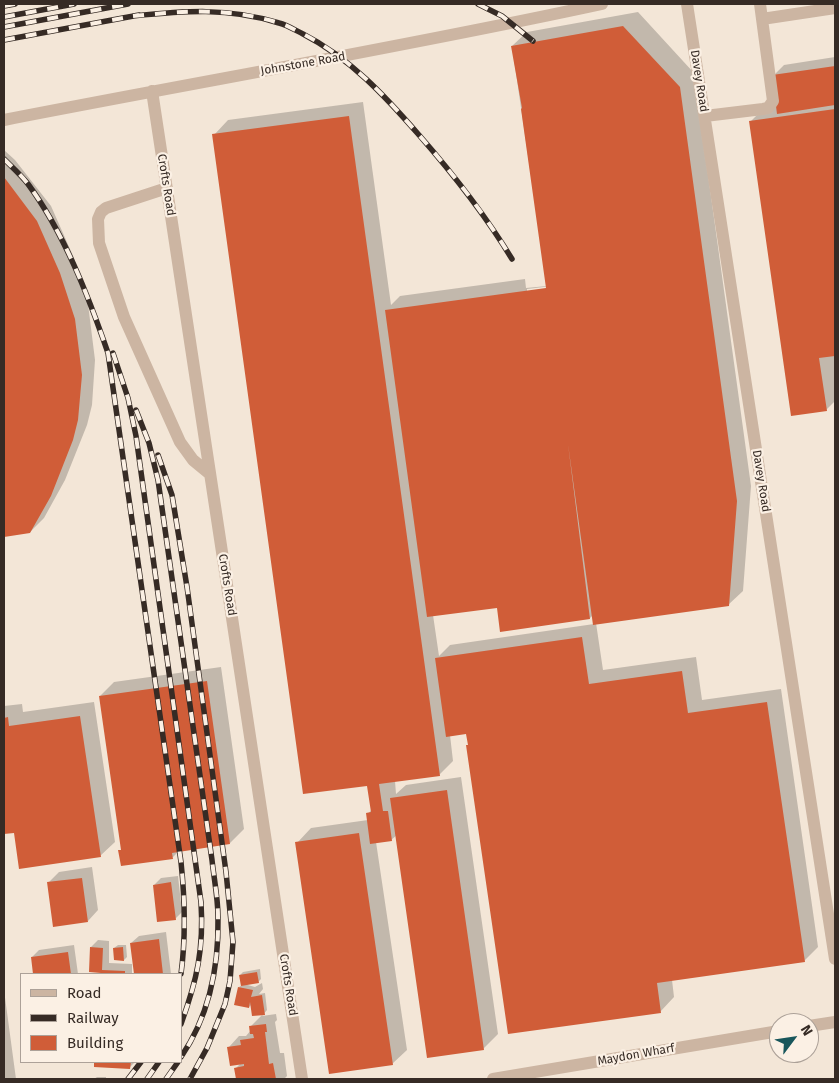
<!DOCTYPE html>
<style>
body{margin:0}
#map{position:relative;width:839px;height:1083px;overflow:hidden;background:#f3e6d7;font-family:"Fira Sans",sans-serif}
canvas{display:block}
.frame{position:absolute;inset:0;border:5px solid #362b25;pointer-events:none}
.legend{position:absolute;left:20px;top:973px;width:162px;height:90px;box-sizing:border-box;background:#fbf0e4;border:1px solid #aca198;margin:0;padding:6px 9px;list-style:none;font-size:15px;color:#362b25}
.legend li{display:flex;align-items:center;gap:10px;height:25px}
.legend b{width:25px;border:1px solid #aca198}
.north{position:absolute;left:769px;top:1013px;width:50px;height:50px;box-sizing:border-box;background:#fbf0e4;border:1px solid #aca198;border-radius:50%;rotate:59deg;font-size:14px;font-weight:700;line-height:20px;text-align:center;color:#362b25}
.north::after{content:'';display:block;margin:auto;width:18px;height:22px;background:#18565b;clip-path:polygon(50% 0,100% 100%,50% 72%,0 100%)}
</style>
<div id="map">
<canvas width="839" height="1083"></canvas>
<div class="frame"></div>
<ul class="legend">
<li><b style="height:6px;background:#ccb5a2"></b>Road</li>
<li><b style="height:6px;background:#362b25"></b>Railway</li>
<li><b style="height:14px;background:#d05d38"></b>Building</li>
</ul>
<div class="north">N</div>
</div>
<script>
const context = document.querySelector('canvas').getContext('2d');
context.lineJoin = 'round';
function fillPath(path, color) { context.fillStyle = color; context.fill(path, 'evenodd'); }
function stroke(path, color, width, dash) { context.strokeStyle = color; context.lineWidth = width; context.lineCap = dash ? 'butt' : 'round'; context.setLineDash(dash || []); context.stroke(path); }
function write(font, color, halo, rows, align = 'center') {
  context.font = font + ' "Fira Sans",sans-serif'; context.lineWidth = 4.5; context.setLineDash([]); context.textBaseline = 'middle'; context.strokeStyle = halo; context.fillStyle = color; for (const [text, x, y, turn = 0] of rows) {
    context.save(); context.translate(x, y); context.rotate((+turn || 0) * Math.PI / 180); context.textAlign = isNaN(turn) ? turn : align; if (halo) context.strokeText(text, 0, 0); context.fillText(text, 0, 0); context.restore();
  }
}
const shadow = new Path2D(`
 M638,12L694,73L751,486L743,591L728,605L596,623L603,670L696,657L702,700L781,689L818,947L804,961L672,980L674,997L660,1012L469,744L467,732L450,735L453,761L439,775L395,781L396,794L406,785L461,777L498,1034L483,1049L397,835L391,840L376,842L407,1050L392,1064L297,843L311,828L368,820V814L372,809L368,784L214,135L228,120L363,102L391,305L400,296L525,279L526,288L547,286L512,46L527,32ZM552,286V289L527,292V289ZM501,606V630L590,618L593,615L594,624L450,645L439,656L433,615Z
 M835,57V401L826,410L751,121L765,107L773,76L784,65Z
 M4,150L15,160L51,206L74,258L88,304L95,360L92,405L87,425L65,480L44,518L30,532L4,536Z
 M221,667L244,829L230,843L180,850L173,857L122,864L120,851L122,849L100,696L114,682Z
 M94,702L115,842L100,856L15,831L4,833V706L22,704L23,712Z
 M92,867L98,910L88,921L48,883L59,872Z
 M178,876L182,912L175,919L154,885L161,878Z
 M166,932L171,974H135L131,943L139,936Z
 M98,940L109,941V963L132,964V974H102L91,947Z
 M74,945L78,974H35L32,957L39,950Z
 M118,945H126L127,957L124,960L114,948Z
 M260,969L261,979L258,982L244,984L255,987L262,983L263,989L259,994L265,993L267,1010L262,1016L276,1014L277,1020L275,1022L280,1053H284L287,1076L284,1079H237L236,1068L241,1063L229,1047L239,1036H246L251,1030V1026L264,1013L252,1004L249,1007L239,987L242,985L240,975L243,972Z
 M4,990L16,1079H4Z
 M95,1062H135L130,1067L95,1066Z
 M97,1077H106V1079H94Z`);
const building = new Path2D(`
 M623,26L680,87L737,501L729,606L593,625L568,444L590,619L500,632L497,608L427,617L385,310L546,288L521,109L522,108L511,46Z
 M835,66V105L777,114L772,75Z
 M835,109V356L819,358L827,411L791,416L749,121Z
 M349,116L440,776L379,784L383,811H388L392,841L370,844L366,813L371,812L367,786L303,794L212,134Z
 M4,177L37,221L60,273L75,319L82,375L78,420L73,440L51,496L30,533L4,537Z
 M582,637L589,684L682,671L688,713L767,702L805,962L657,983L661,1013L508,1034L466,745H468L466,734L446,737L435,658Z
 M207,681L230,844L172,853L173,859L121,866L118,850H121L99,696Z
 M80,716L101,857L19,869L14,833L4,834V718L8,717L9,726Z
 M447,790L484,1050L427,1058L390,798Z
 M359,833L393,1065L329,1074L295,842Z
 M82,878L88,922L53,927L47,882Z
 M171,882L176,920L157,922L153,885Z
 M159,939L163,974H134L130,943Z
 M90,947L103,948L102,970L125,971V974H101V973L89,972Z
 M123,947L124,961L114,960L113,948Z
 M68,952L71,974H33L31,957Z
 M257,972L259,983L241,986L239,975Z
 M238,987L253,990L251,997L262,995L265,1015L252,1016L250,1002L249,1008L234,1005Z
 M266,1024L267,1032H265L269,1064L273,1063L276,1079H236L234,1068L244,1066V1064L230,1066L227,1047L241,1045L240,1040L254,1038L253,1034H250L249,1026Z
 M94,1062H131L130,1069L94,1067Z`);
const minor = new Path2D(`
 M687,4L835,959
 M762,19L835,8
 M152,91L302,1079
 M705,116L763,109L768,108L773,101L760,4
 M4,120C203,81 404,47 602,4
 M167,188L106,208L101,212L98,219L99,243L124,317L180,442L193,460L210,474
 M809,1026L835,1022
 M493,1079L779,1031`);
const rail = new Path2D(`
 M478,4L502,16L533,41
 M4,6L15,4
 M133,16C185,11 227,7 279,23C287,25 295,30 303,34C350,58 385,96 419,135C454,175 484,213 512,259
 M4,17L74,4
 M4,27L128,4
 M4,40L139,15
 M4,159C12,167 21,175 28,184C64,233 88,295 108,353L181,862C185,900 186,936 181,974
 M113,353L128,398L136,436L201,902C204,949 197,980 181,1024
 M136,410L149,443L158,480L212,860C214,879 218,898 218,917C219,966 209,1016 181,1057
 M158,455L172,495L187,587L226,872L233,942L230,981L225,1004L207,1048L190,1079
 M128,1079L141,1062
 M147,1079L159,1062
 M166,1079L178,1062`);
const streetNames = [
 ["Johnstone Road",303,64,-10],
 ["Davey Road",699,81,81],
 ["Crofts Road",166,185,81],
 ["Davey Road",761,481,81],
 ["Crofts Road",227,585,81],
 ["Crofts Road",288,985,81],
 ["Maydon Wharf",636,1055,-10]
];
fillPath(shadow, '#0003');
fillPath(building, '#d05d38');
stroke(minor, '#ccb5a2', 12);
stroke(rail, '#362b25', 5.5);
stroke(rail, '#fbf0e4', 4, [11]);
write('12px', '#362b25', '#fbf0e4', streetNames);
</script>
